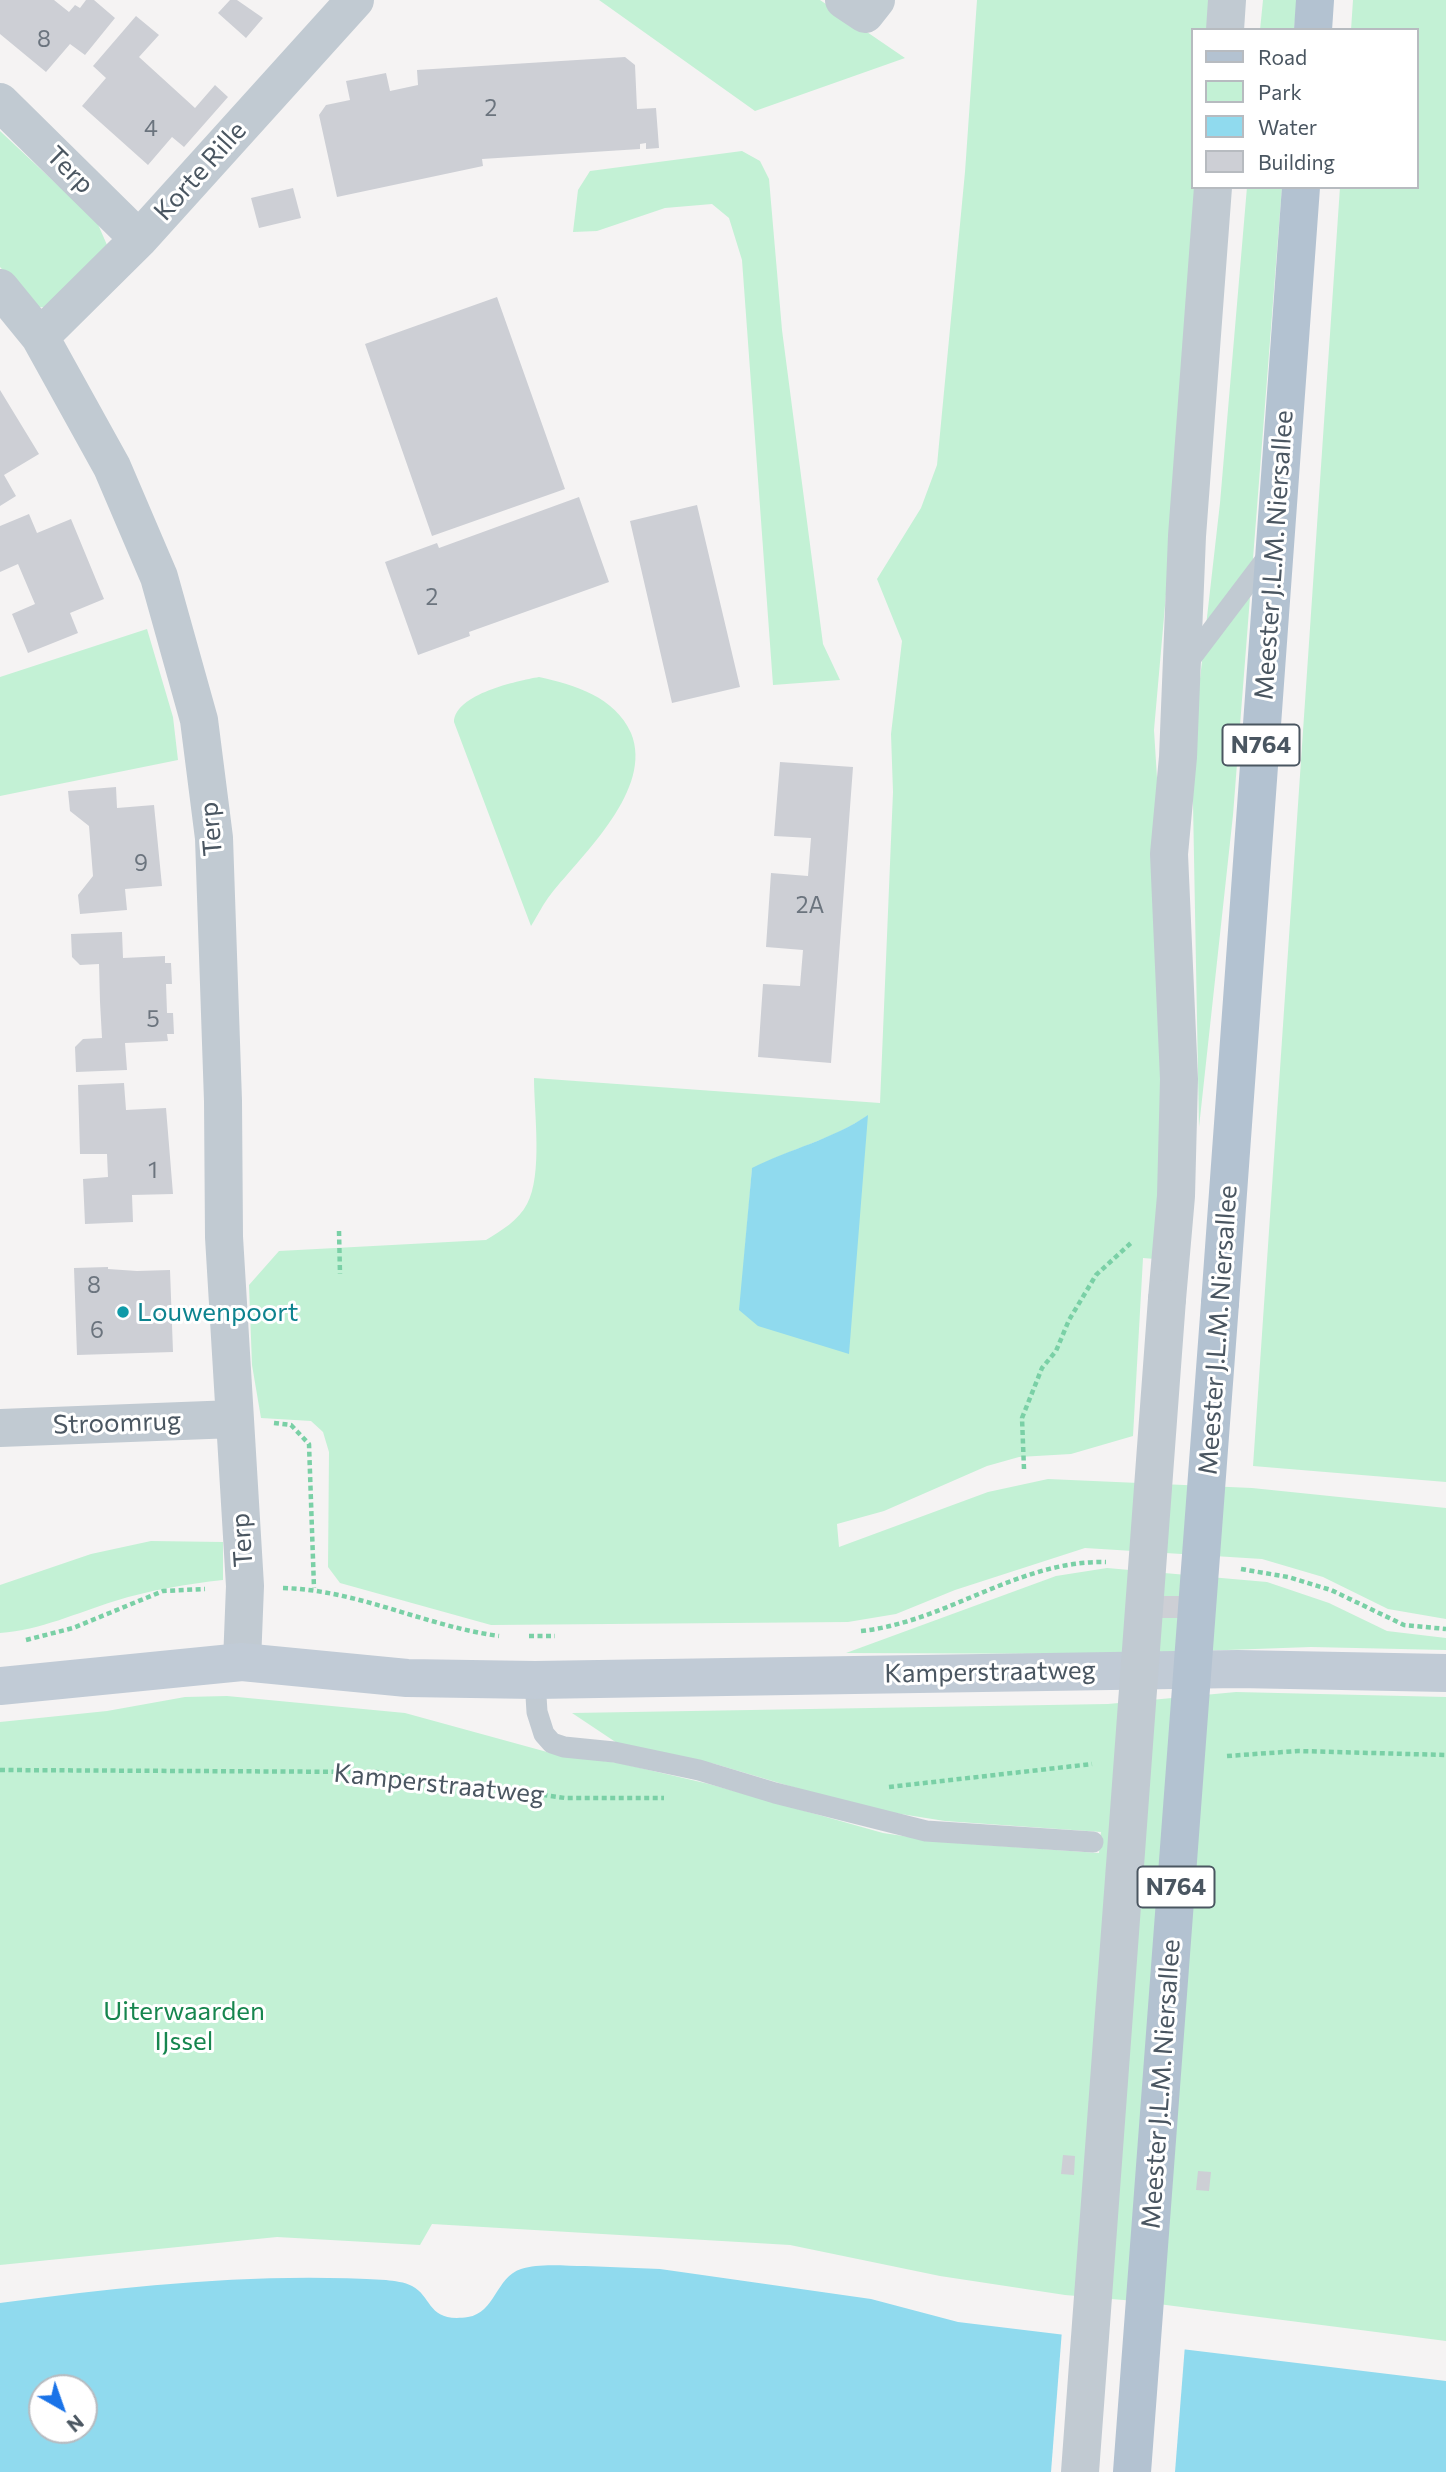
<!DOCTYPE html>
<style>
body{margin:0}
#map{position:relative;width:1446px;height:2472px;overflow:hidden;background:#f5f3f3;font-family:Commissioner,sans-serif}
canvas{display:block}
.legend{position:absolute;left:1191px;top:28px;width:228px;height:161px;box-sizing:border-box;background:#fff;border:2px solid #b7bbc0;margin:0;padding:9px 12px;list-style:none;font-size:21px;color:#4a5661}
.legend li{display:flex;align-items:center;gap:14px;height:35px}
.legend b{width:35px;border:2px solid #b7bbc0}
.north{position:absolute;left:28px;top:2374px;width:70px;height:70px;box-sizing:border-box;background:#fff;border:2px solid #b7bbc0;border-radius:50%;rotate:140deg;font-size:19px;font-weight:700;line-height:28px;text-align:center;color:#4a5661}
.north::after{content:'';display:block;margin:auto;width:24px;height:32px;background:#1a73e8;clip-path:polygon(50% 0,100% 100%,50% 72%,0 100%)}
</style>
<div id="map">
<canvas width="1446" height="2472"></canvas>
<ul class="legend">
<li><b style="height:9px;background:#b3c2d1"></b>Road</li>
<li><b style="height:19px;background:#c3f1d5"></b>Park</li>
<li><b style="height:19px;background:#90daee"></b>Water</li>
<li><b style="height:19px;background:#cdcfd5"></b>Building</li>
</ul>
<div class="north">N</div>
</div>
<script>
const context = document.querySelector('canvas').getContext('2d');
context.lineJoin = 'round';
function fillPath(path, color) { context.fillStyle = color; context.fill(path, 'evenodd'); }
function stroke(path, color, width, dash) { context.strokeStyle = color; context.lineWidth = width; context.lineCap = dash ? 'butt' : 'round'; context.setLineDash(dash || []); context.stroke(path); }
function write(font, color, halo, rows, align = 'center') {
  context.font = font + ' Commissioner,sans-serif'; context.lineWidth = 6; context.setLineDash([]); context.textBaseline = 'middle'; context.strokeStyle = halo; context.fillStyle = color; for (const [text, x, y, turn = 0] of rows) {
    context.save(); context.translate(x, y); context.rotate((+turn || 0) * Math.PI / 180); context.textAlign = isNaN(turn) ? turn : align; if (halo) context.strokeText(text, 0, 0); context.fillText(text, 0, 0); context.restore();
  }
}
const green = new Path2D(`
 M599,0H820L905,58L755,111Z
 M977,0H1211L1209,30H1192V187H1198L1186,368L1154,730L1161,842V1184L1155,1259L1143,1258L1133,1436L1071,1454L1019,1457L987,1466L884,1511L837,1524L839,1547L988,1492L1048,1479L1252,1488L1446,1508V1619L1388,1609L1323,1577L1262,1559L1085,1548L955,1590L896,1614L848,1622L491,1625L340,1583L328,1567L329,1452L323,1432L311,1421L261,1418L252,1365L249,1285L279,1251L486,1240C501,1231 519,1220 527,1204C543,1175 534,1112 534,1078L880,1103L893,792L891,734L902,641L877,579L921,508L937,465L965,172ZM867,1116L740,1310L752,1169C789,1149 832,1140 867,1116Z
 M1263,0H1297L1294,30H1260Z
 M1353,0H1446V1482L1253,1466L1340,187H1416V30H1351Z
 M0,131L97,222L107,245L55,308L38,307L0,267Z
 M742,151L760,161L769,179L782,330L823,644L840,680L773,685L742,260L729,218L712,204L665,208L597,231L573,232L578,190L590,171Z
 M1247,187H1282L1233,815L1199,1127L1192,749L1220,503Z
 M147,629L173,717L178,760L0,796V677Z
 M539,677C575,685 615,697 631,733C654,789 583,854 551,894C543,904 538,915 531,926L454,722C455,694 517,681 539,677Z
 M151,1541L223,1542V1580C187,1584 150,1590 115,1601C76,1613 41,1630 0,1633V1585L91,1554Z
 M1107,1568L1267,1582L1329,1603L1387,1631L1446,1638V1650L1311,1647L1115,1654L846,1653L1056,1576Z
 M1236,1692L1446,1697V2341L1135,2301L1065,2295L940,2276L790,2245L432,2224L420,2245L277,2237L0,2265V1722L107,1711L185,1697L227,1696L405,1713L558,1755L619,1763L709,1784L883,1833L943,1842L1099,1853L1101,1832L945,1821L888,1812L823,1796L715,1764L617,1743L572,1713L1108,1704Z`);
const water = new Path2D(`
 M868,1115L849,1354L758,1326L739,1310L752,1168C790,1149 833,1139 868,1115Z
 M585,2266L660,2269L871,2299L958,2322L1446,2381V2472H0V2303C129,2286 256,2272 386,2280C394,2281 405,2282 412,2286C433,2297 427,2323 468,2317C495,2313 496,2277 521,2269C539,2263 565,2266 585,2266ZM42,2388H84V2430H42Z`);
const pier = new Path2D(`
 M1062,2330L1185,2345L1175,2472H1051Z`);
const building = new Path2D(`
 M0,0H54L69,12L75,5L80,8L86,0H94L115,18L85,55L70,44L46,72L0,34Z
 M230,0H237L263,18L246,38L218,13Z
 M136,16L159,35L139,57L195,108L215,85L228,97L184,147L172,137L148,165L82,106L106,78L93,66Z
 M625,57L635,65L637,109L656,108L659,148L646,149V143L640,144V149L482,159L483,166L337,197L319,115L326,105L350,100L346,81L386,73L390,91L418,85L417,70Z
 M293,188L301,218L259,228L251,198Z
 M497,297L565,489L432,536L365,344Z
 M0,390L39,454L4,475L16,496L0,506Z
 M579,497L609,582L469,632L470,636L418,655L385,562L437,543L439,548Z
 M697,505L740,687L672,703L630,521Z
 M29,514L37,533L71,519L104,599L70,613L78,633L28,653L12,614L35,604L18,564L0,572V526Z
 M780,762L853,767L831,1063L758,1057L763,984L800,986L803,950L766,947L771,873L808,876L811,838L774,836Z
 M116,787L117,808L154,805L162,886L125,889L127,910L80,914L78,895L93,876L89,826L70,811L68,791Z
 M122,932L123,958L165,956V963H171L172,984H166L167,1013H173L174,1034H167L168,1041L125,1043L127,1070L76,1072L75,1047L83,1039L102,1038L100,1002L99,964L80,965L72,957L71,934Z
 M124,1083L126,1110L166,1108L173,1194L132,1195L133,1222L85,1224L83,1179L108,1177L107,1154H80L78,1085Z
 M108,1267V1269L137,1271L170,1270L173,1352L77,1355L74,1268Z
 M1145,1596H1187V1618H1145Z
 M1063,2155L1075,2156L1074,2175L1061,2174Z
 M1198,2171L1211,2172L1209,2191L1196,2190Z`);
const path = new Path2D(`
 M339,1231L340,1274
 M274,1423L291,1425L309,1444L314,1588
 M1024,1469L1022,1418L1042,1368L1056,1351L1069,1320L1096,1275L1132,1242
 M1241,1569L1288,1577L1331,1590L1404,1625L1446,1629
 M283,1588C358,1590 425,1626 499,1636
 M861,1631C947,1622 1018,1560 1106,1562
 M529,1636H555
 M26,1640L73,1628L163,1591L205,1589
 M1227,1756L1298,1751L1446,1755
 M0,1770L376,1772L565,1798H664
 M889,1787L1092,1764`);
const service = new Path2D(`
 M1185,666L1269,555
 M535,1680L537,1712L544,1734L552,1743L564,1747L614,1752L699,1770L775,1793L926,1831L1093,1842`);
const minor = new Path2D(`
 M844,0L865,14L876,0
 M1225,30L1227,0
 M0,102L139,239
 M0,288L40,337L112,467L159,577L199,720L214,838L223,1101L224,1237L245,1586L242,1662
 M40,337L139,239L355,0
 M1167,1299L1176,1196L1179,1079L1169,854L1178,757L1187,536L1213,187
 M0,1428L234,1419`);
const secondary = new Path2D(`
 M0,1686L242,1662L407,1678L535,1680L1238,1669L1446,1673`);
const primary = new Path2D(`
 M1313,30L1315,0
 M1220,1303L1301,187`);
const minorBridge = new Path2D(`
 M1080,2472L1167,1299`);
const primaryBridge = new Path2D(`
 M1132,2472L1220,1303`);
const markers = [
 [123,1312,7,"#0f9aa8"]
];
const numberNames = [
 ["8",44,39],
 ["2",491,108],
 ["4",151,128],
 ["2",432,597],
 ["9",141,863],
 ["2A",810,905],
 ["5",153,1019],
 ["1",153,1170],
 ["8",94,1285],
 ["6",97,1330]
];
const shields = [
 [1261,745,77],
 [1176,1887,77]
];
const shieldNames = [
 ["N764",1261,745],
 ["N764",1176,1887]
];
const streetNames = [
 ["Terp",70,170,45],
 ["Korte Rille",200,171,-48],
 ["Meester J.L.M. Niersallee",1274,555,-86],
 ["Terp",211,829,-95],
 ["Meester J.L.M. Niersallee",1218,1330,-86],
 ["Stroomrug",117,1423,-2],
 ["Terp",242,1540,-94],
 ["Kamperstraatweg",990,1672,-1],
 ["Kamperstraatweg",439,1784,6],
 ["Meester J.L.M. Niersallee",1161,2084,-86]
];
const cultureNames = [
 ["Louwenpoort",137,1312]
];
const parkNames = [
 ["Uiterwaarden",184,2011],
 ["IJssel",184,2041]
];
fillPath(green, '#c3f1d5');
fillPath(water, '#90daee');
fillPath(pier, '#f5f3f3');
fillPath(building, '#cdcfd5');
stroke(path, '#7ad0a6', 4.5, [5, 3.5]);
stroke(service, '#c1cad2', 21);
stroke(minor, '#c1cad2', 38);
stroke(secondary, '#c1cbd6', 38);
stroke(primary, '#b3c2d1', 38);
stroke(minorBridge, '#c1cad2', 38);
stroke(primaryBridge, '#b3c2d1', 38);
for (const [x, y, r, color] of markers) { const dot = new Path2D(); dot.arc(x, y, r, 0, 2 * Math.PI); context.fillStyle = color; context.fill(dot); stroke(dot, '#fff', 2.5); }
write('23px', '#6b747e', null, numberNames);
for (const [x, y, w] of shields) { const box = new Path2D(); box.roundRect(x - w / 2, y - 20.5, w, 41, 5); context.fillStyle = '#fff'; context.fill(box); stroke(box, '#4a5661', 2); }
write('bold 24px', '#4a5661', null, shieldNames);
write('26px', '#4a5661', '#fff', streetNames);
write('26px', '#0d838f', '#fff', cultureNames, 'left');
write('26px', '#17864f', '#fff', parkNames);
</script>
